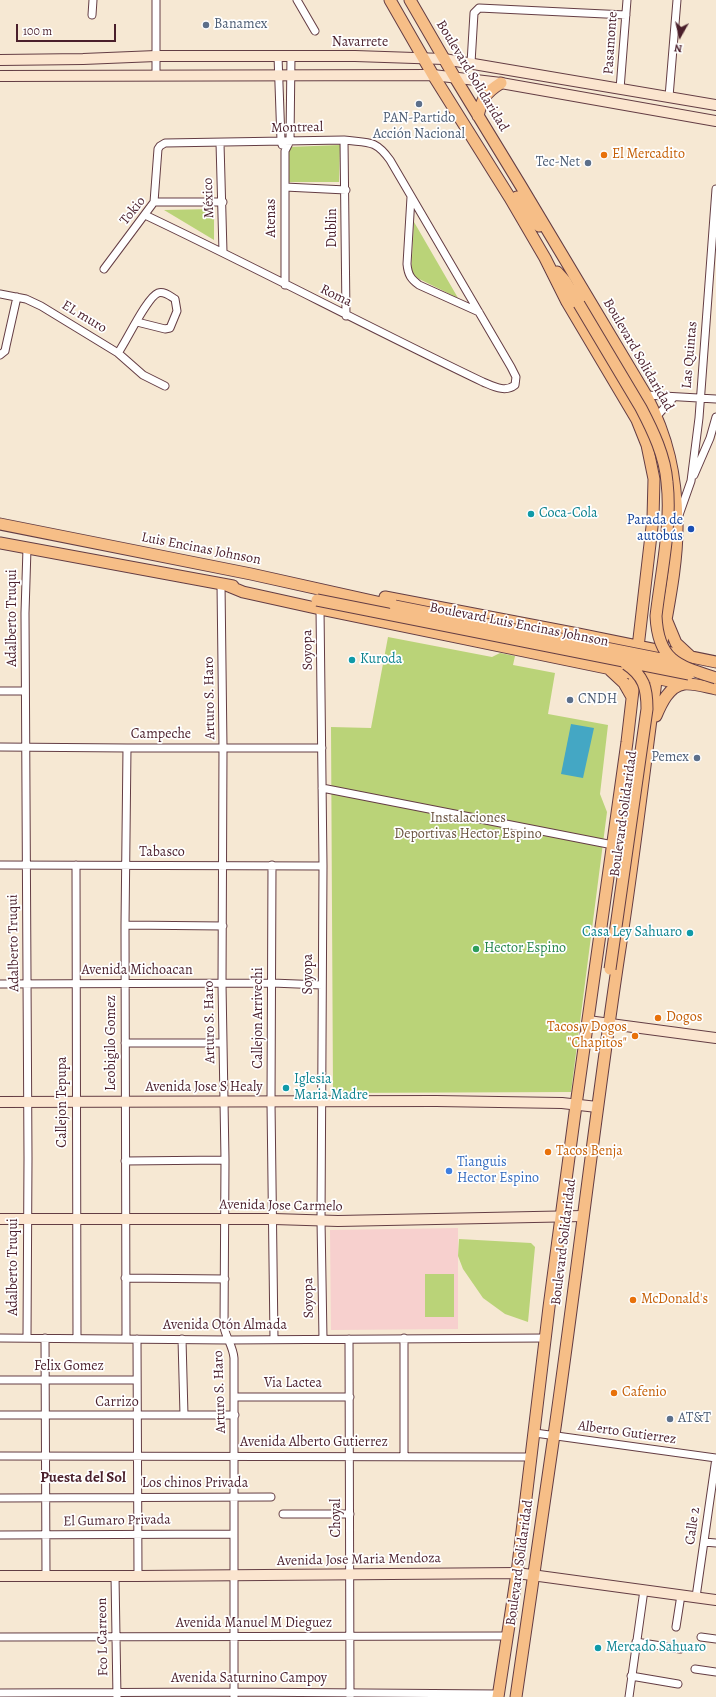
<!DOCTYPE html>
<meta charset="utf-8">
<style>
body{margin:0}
#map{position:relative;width:716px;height:1697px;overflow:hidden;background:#f6e8d3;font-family:Alegreya,serif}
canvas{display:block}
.north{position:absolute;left:660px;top:16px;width:40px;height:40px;-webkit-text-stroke:3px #fff;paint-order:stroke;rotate:188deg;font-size:11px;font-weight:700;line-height:16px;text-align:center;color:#4a1f2b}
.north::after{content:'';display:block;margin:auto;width:14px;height:18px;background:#4a1f2b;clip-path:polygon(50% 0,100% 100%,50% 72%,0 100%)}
.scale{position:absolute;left:16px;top:24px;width:100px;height:18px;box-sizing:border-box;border:2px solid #4a1f2b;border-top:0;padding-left:5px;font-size:12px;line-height:14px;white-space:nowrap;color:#4a1f2b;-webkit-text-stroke:3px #fff;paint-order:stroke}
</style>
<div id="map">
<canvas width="716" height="1697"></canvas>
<div class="north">N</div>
<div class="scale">100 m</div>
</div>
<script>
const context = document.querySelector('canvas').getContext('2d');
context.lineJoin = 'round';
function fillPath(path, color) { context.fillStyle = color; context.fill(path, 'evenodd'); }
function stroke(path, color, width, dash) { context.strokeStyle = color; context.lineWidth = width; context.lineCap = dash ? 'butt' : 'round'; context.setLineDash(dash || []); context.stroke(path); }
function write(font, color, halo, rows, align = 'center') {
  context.font = font + ' Alegreya,serif'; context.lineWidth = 3.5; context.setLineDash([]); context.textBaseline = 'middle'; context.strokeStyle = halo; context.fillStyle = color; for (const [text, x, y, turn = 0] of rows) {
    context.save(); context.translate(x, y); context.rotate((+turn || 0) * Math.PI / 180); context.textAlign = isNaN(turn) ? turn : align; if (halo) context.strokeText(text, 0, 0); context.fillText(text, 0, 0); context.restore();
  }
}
const built = new Path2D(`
 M458,1228V1329L331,1330L330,1230Z`);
const green = new Path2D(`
 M340,145L339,182H289V147Z
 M214,209V240L164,210Z
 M414,222L458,298L411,275Z
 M388,637L492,657L500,653L515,656L513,665L555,673L548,714L608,725L600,794L607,812L571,1092L333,1093L331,727L371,728Z
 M459,1239L531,1243L535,1247L528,1322L505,1314L483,1298L463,1269L458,1256Z
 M425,1274H454V1317H425Z`);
const water = new Path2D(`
 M571,724L594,728L583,778L561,774Z`);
const street = new Path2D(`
 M156,0V75
 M297,0L315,31
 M92,15L93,0
 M278,56L281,141L282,145
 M471,63L474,13L479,8L626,15
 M620,89L627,0
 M669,97L677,0
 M344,140L346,316
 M220,143L223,252
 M285,187L346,190
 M411,197L407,264C408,275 411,279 419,285L479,312
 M145,215C259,269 370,328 483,382C493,386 505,393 515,385L516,377L511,367L390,160C375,139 368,143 344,140L165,143L160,146L158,149L154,202
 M104,269L154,202H223
 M285,285V151L290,141L291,56
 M0,294L26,299L41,306L118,353C126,342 147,297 158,293C164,291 170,296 175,299L177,311L170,328L165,329L137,322
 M118,353L143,375L165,386
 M0,355L5,351L6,346L17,297
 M646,395L716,399
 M657,416L674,397
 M694,475L710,438L716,417
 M679,515L691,481L699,418L716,189
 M27,548L25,613L28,1158L27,1337
 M221,584L223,748L222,984L225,1160L224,1327C226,1338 233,1346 234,1358V1697
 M320,609L323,866L321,1220L323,1339
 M0,691H25
 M0,747L127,748H322
 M322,788L613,845
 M0,865L323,866
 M76,865L77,1338
 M272,865L271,1103L274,1339
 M125,925L223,926
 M0,984L272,983L322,985
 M125,1043H223
 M125,1161L225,1160
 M125,1278L225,1279
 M0,1338L228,1340L545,1338
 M45,1338L46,1576
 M404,1338V1456
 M126,1339L125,925L127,748
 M137,1339L138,1576
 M182,1339L184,1415
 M349,1339L350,1697
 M0,1380H137
 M235,1397H350
 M0,1415H235
 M535,1433L716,1458
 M0,1456L531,1457
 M0,1498L271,1497
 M283,1514H350
 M0,1535L234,1534
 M704,1542L716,1543
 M115,1576L117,1697
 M696,1597L716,1458
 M676,1627L681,1595
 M0,1637L507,1636
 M701,1637L716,1639
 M636,1642L680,1649
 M695,1669L716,1672
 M631,1676L678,1684
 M0,1693L234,1692L499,1694
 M629,1697L644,1590`);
const secondary = new Path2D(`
 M0,60L83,59L156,56H355L444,59L716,105
 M0,76L433,75L501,83L716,121
 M588,1021L716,1038
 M0,1102L436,1101L562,1103L597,1107
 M0,1219H274L338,1221L583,1216
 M0,1576H138L517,1573L716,1600`);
const primary = new Path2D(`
 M390,0L433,75L510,198L545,258L567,302L637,420L647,445L654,479L653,518L627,742L576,1105L549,1307L517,1573L498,1697
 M410,0L454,76L521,186L646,395C668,437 676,475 677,522C678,569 665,620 658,666C645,763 634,859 619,955C595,1115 577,1275 554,1435C542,1522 528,1610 516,1697
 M478,116C482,99 485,93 501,83
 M517,197L539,226
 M557,272L565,281L579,304
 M0,524L251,574L395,606
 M0,543L233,586
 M226,585L243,592L320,609L684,684
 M385,597L578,634L716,662
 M666,619L676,643L690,656
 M610,670L624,683L632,697
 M656,716C661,704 669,686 684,684C694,683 706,687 716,689`);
const primaryBridge = new Path2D(`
 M579,304L641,408C653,431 665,456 667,482C672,525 661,573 656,616C658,661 678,666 716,678
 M317,600L689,674
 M395,606L676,662
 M570,641L592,650
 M610,969L647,709C647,688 644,676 626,664`);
const markers = [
 [206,25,4,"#5c6f8a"],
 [419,104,4,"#5c6f8a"],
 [604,155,4,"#e8710a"],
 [588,163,4,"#5c6f8a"],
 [531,514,4,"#0f9aa8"],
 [691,529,4,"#1a4fb4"],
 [352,660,4,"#0f9aa8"],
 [570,700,4,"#5c6f8a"],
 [697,758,4,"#5c6f8a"],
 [690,933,4,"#0f9aa8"],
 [476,949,4,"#2e9e5b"],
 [658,1018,4,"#e8710a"],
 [635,1036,4,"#e8710a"],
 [286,1088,4,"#0f9aa8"],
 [548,1152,4,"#e8710a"],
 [449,1171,4,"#3f7fe0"],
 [633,1300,4,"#e8710a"],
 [614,1393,4,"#e8710a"],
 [670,1419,4,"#5c6f8a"],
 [598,1648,4,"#0f9aa8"]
];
const serviceNames = [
 ["Banamex",214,25],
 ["PAN-Partido",419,119,"center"],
 ["Acción Nacional",419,135,"center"],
 ["Tec-Net",580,163,"right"],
 ["CNDH",578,700],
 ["Pemex",689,758,"right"],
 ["AT&T",678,1419]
];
const streetNames = [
 ["Navarrete",360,43],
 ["Pasamonte",611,43,-86],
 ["Boulevard Solidaridad",472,76,59],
 ["Montreal",297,128,-1],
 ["México",209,198,-92],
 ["Tokio",133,211,-51],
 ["Atenas",272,218,-90],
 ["Dublin",333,228,-90],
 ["Roma",336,296,26],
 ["EL muro",84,317,31],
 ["Boulevard Solidaridad",638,355,60],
 ["Las Quintas",690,355,-85],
 ["Luis Encinas Johnson",201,549,11],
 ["Adalberto Truqui",13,618,-90],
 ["Boulevard Luis Encinas Johnson",519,625,11],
 ["Soyopa",308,650,-91],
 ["Arturo S. Haro",210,698,-91],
 ["Campeche",161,735],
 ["Boulevard Solidaridad",624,814,-82],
 ["Tabasco",162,853],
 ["Adalberto Truqui",14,943,-91],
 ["Avenida Michoacan",137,971],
 ["Soyopa",309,974,-90],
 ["Callejon Arrivechi",259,1018,-90],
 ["Arturo S. Haro",210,1022,-91],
 ["Leobigilo Gomez",112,1043,-90],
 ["Avenida Jose S Healy",204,1088],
 ["Callejon Tepupa",63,1102,-90],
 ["Avenida Jose Carmelo",281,1206,1],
 ["Boulevard Solidaridad",564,1242,-83],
 ["Adalberto Truqui",14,1267,-90],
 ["Soyopa",309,1298,-91],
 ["Avenida Otón Almada",225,1326],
 ["Felix Gomez",69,1367],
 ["Via Lactea",293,1384],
 ["Arturo S. Haro",220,1392,-92],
 ["Carrizo",117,1403],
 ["Alberto Gutierrez",627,1433,8],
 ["Avenida Alberto Gutierrez",314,1443],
 ["Los chinos Privada",195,1484],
 ["Choyal",337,1518,-90],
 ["El Gumaro Privada",117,1521,-1],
 ["Calle 2",693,1526,-82],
 ["Avenida Jose Maria Mendoza",359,1560,-1],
 ["Boulevard Solidaridad",520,1563,-82],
 ["Avenida Manuel M Dieguez",254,1624],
 ["Fco L Carreon",103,1637,-91],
 ["Avenida Saturnino Campoy",249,1679]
];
const foodNames = [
 ["El Mercadito",612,155],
 ["Dogos",666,1018],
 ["Tacos y Dogos",627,1028,"right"],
 ["\"Chapitos\"",627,1044,"right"],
 ["Tacos Benja",556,1152],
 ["McDonald's",641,1300],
 ["Cafenio",622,1393]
];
const cultureNames = [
 ["Coca-Cola",539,514],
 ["Kuroda",360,660],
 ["Casa Ley Sahuaro",682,933,"right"],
 ["Iglesia",294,1080],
 ["Maria Madre",294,1096],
 ["Mercado Sahuaro",606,1648]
];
const transitNames = [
 ["Parada de",683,521],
 ["autobús",683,537]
];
const parkNames = [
 ["Instalaciones",468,819],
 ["Deportivas Hector Espino",468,835]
];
const leisureNames = [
 ["Hector Espino",484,949]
];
const shopNames = [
 ["Tianguis",457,1163],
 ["Hector Espino",457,1179]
];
const neighbourhoodNames = [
 ["Puesta del Sol",83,1478]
];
fillPath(built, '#f7d0ce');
fillPath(green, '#bad378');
fillPath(water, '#44a7c4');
stroke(street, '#643d44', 9);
stroke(secondary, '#643d44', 12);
stroke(primary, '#643d44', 13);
stroke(street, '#fff', 7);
stroke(secondary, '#fbe5cf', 10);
stroke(primary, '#f6be87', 11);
stroke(primaryBridge, '#643d44', 13, []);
stroke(primaryBridge, '#f6be87', 11);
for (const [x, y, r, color] of markers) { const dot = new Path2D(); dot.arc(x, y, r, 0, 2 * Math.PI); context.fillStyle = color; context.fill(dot); stroke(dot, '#fff', 1.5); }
write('14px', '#4e5e75', '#fff', serviceNames, 'left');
write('14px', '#4a1f2b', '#fff', streetNames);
write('14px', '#c56008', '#fff', foodNames, 'left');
write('14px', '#0d838f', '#fff', cultureNames, 'left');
write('14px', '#164399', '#fff', transitNames, 'right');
write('14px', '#6c5542', '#fff', parkNames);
write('14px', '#27864d', '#fff', leisureNames, 'left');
write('14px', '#366cbe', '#fff', shopNames, 'left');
write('bold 15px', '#4a1f2b', '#fff', neighbourhoodNames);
</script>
